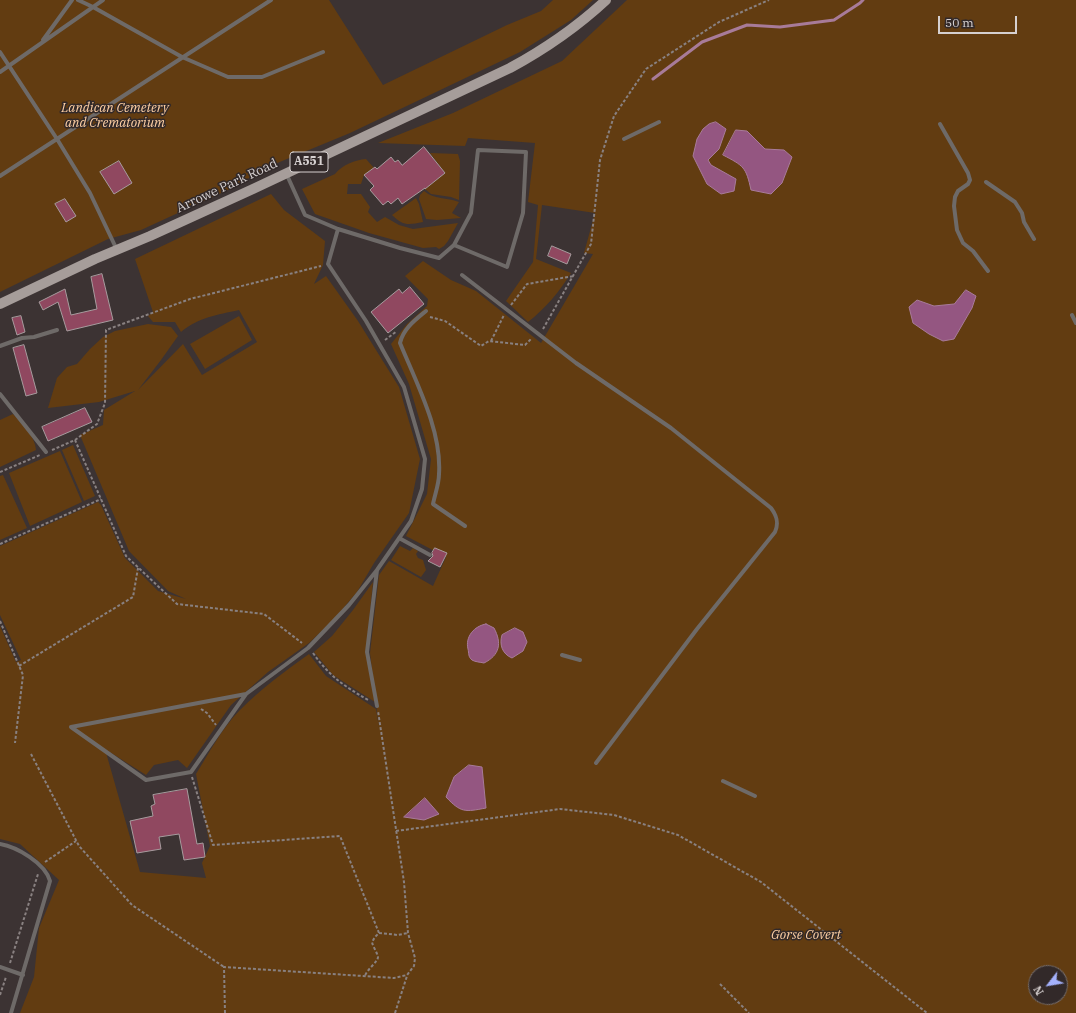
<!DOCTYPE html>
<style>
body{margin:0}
#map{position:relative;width:1076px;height:1013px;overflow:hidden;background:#3c3333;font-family:"IBM Plex Serif",serif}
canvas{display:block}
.north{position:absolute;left:1028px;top:965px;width:40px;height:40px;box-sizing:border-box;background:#322929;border:1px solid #746c6c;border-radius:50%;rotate:239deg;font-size:11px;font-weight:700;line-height:16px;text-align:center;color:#d6d0d0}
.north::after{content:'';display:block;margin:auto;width:14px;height:18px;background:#a4b1fc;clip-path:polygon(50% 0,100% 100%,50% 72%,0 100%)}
.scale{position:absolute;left:938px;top:16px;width:79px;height:18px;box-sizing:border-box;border:2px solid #d6d0d0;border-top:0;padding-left:5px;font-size:12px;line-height:14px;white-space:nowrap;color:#d6d0d0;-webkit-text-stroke:3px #322929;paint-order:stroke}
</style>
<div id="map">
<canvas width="1076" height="1013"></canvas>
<div class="north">N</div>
<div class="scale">50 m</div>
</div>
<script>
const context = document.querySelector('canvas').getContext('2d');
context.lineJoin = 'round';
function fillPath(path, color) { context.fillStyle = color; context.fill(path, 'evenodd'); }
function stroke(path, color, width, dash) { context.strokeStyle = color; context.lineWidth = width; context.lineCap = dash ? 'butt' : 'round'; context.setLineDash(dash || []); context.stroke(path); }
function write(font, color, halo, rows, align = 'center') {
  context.font = font + ' "IBM Plex Serif",serif'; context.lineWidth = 3; context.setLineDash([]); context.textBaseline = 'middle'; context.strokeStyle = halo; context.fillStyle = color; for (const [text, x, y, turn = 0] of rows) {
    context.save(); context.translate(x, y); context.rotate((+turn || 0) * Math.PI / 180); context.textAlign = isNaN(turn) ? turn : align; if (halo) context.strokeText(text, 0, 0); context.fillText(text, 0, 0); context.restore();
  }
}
const green = new Path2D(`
 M0,0H329L383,85L507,25L541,11L553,0H593L571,20L520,52L350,133L270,166L230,189L141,230L108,239L0,292Z
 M627,0H1076V1013H20L34,977L39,928L59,880L20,844L0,839V626L16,662L21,660L0,615V546L98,502L101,505L125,558L158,591L186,599L168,591L129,551L80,435L103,425L104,410L135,391L99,402L48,408L57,378L67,367L77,364L90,349L103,337L115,331L148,324L171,327L178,336L161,360L138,390L183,344L202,375L257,342L239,310C217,315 199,317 181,332L175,322H153L148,316L153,312L135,259L271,194L284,210L325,241L323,265L314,284L326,276L358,321L399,387L420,459L409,513L374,563L357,592L334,619L309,643L268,672L231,705L187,768L178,760L154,765L146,775L105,749L140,872L206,878L202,863L210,846L196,774C209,753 222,728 240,710C261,689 285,671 309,654L326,676L376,709L379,728L370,653L379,575L389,561L433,586L446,557L406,536L427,494L431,459L409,384L391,344L407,324L427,306L428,299L405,276L423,261L451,280L476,291L541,343L593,254L584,253L595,213L542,205L536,259L571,273C559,292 546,308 528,322L506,301L533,262L538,205L528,202L535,143L468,138L465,146L378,143L453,113L562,61ZM1036,973H1060V997H1036Z
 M430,153L458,154L460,161L459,200L451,197L431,194L425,189L445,173Z
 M366,159L374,168L364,175L361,184H348L347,194H361L370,207L368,212L377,222L385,217L399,225L413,229L458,223L448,241L444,246L439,249L436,247L423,248L369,233L315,214L302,189L335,174C342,165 355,160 366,159Z
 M424,191C434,200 447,197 459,202L452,213L461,218L437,220L426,219L419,199L420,195Z
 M416,198L419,204L423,222C408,225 403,226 392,215Z
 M239,316L252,340L205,369L190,344Z
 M13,414C22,424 35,436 36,450L0,467V420Z
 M73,445L95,496L84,501L62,450Z
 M60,451L82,502L30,526L9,473Z
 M3,475L27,528L0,540V476Z
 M400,546L410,551L413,548L418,551L416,554L418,558L423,560L426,570L421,577L391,560Z
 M373,582L366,652L375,702L333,675L314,652L332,636L353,610Z`);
const water = new Path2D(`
 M716,122L726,129L719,149L708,160L711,165L736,179L734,191L721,194L707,184L693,156L697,139L703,129L709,124Z
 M736,130L747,131L765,149L784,150L792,157L782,183L771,194L751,190C746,167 744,166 723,155Z
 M966,290L976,296L972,308L954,339L943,341L929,334L913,323L909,307L917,300L934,306L954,304Z
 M486,624L494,628C502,643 500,655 484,663C480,662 475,662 472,660C468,657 469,653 468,649C465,637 474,626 486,624Z
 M515,628L523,632L527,642L523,651L512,658C502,654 499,644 502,635Z
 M469,765L482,767L486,808C465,812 461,813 446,797L454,777Z
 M425,798L439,814L424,820L404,817Z`);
const stream = new Path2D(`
 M653,79L702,42L747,25L780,27L834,20L860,3L863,0`);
const building = new Path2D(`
 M424,147L445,173L425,189V188L402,204L398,198L391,204L388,201L383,205L370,190L374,186L364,175L375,167L377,169L391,157L395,162L398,160L402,165Z
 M119,161L132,183L114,194L100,172Z
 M65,199L76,216L66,222L55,204Z
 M552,246L571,254L567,264L548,256Z
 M102,274L113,320L67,331L58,302L43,310L39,302L65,289L71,315L97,309L91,277Z
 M410,287L424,304L388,333L371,312L399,289L402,293Z
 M21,316L25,332L17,335L12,318Z
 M24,345L37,393L26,396L13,348Z
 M85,408L92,422L48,441L42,427Z
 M435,548L447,553L440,567L428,561L433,556L432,553Z
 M187,789L197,844L203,843L205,857L184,860L179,834L159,837L161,849L137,853L130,821L153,816L151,806L155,804L153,795Z`);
const path = new Path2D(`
 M511,305L527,284L574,276
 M430,317L445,321L481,346L489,341L525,345L532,338
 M543,329L591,244L600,160L614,116L646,69L719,22L769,0
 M385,340L397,331
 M491,341L504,315
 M75,440L97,424L105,403L106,330L190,299L321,266
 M52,450L75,440L126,556L177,604L264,614L302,643
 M0,472L40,455
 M0,544L101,499
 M0,621L23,675L15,743
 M313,653C329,676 344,686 368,700
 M19,666L133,597L138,568
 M201,709L207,713L216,725
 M31,754L79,846L132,905L224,967
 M192,777L213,845L340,836L379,933L375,937L372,942C373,947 377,952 378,957C378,962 367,969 365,976
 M396,831L560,809L614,815L678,835L761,882L927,1013
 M45,862L76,841
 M379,933L398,935L408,933
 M10,963L38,874
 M720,984L749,1013
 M0,995L6,977
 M225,1013L224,967L394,978L407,975L414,966L415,958L408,933L404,882L378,711
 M395,1013L407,976`);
const service = new Path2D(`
 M78,0L93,7L182,57L228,77H262L323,52
 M43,40L72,0
 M0,52L57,139L90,193L117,250
 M0,72L103,0
 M940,124L968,173L970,180L968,184L958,191L955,197L954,206L957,230L963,243L973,251L988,271
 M624,139L659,122
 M0,176L271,0
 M986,182L1015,202L1022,213L1024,222L1034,239
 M338,229L400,248L439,258L454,245L471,213L478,150L526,152L523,213L507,267L454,245
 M462,275L576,363L671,428L771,508C777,516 779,523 775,532L697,629L596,763
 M426,311C415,320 403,329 400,343C416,382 442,431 439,474C439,484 435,494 433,504L465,526
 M1072,315L1076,323
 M0,346L22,338L34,337L57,330
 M0,394L46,452
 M399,538L430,555
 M377,570L367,652L377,706
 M562,655L580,660
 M71,727L146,780L191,772L246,694L308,648L349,605L377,570L411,521L422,489L425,459L404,387L366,321L328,264L338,229L305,215L286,173
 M71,727L246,694
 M723,781L755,796
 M0,844C17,847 45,863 50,881L11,1013
 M0,967L23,975`);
const primary = new Path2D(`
 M0,304L95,259L150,236L253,189L510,68C545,49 577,27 606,0`);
const shields = [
 [309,162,38]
];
const shieldNames = [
 ["A551",309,162]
];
const parkNames = [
 ["Landican Cemetery",115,108],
 ["and Crematorium",115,123],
 ["Gorse Covert",806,935]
];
const streetNames = [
 ["Arrowe Park Road",227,186,-25]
];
fillPath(green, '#623c11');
fillPath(water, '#945681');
stroke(water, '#a87b99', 1);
stroke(stream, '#a87b99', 3);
fillPath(building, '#904860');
stroke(building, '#a79c9e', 1);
stroke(path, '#898181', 2, [3, 2]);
stroke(service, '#6e6a68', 4);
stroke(primary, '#a69d9a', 10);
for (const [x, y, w] of shields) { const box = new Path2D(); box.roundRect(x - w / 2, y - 10, w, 20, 3); context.fillStyle = '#322929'; context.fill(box); stroke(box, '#d6d0d0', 1); }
write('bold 12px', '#d6d0d0', null, shieldNames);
write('italic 13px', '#ffd0a4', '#322929', parkNames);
write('13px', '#d6d0d0', '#322929', streetNames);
</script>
